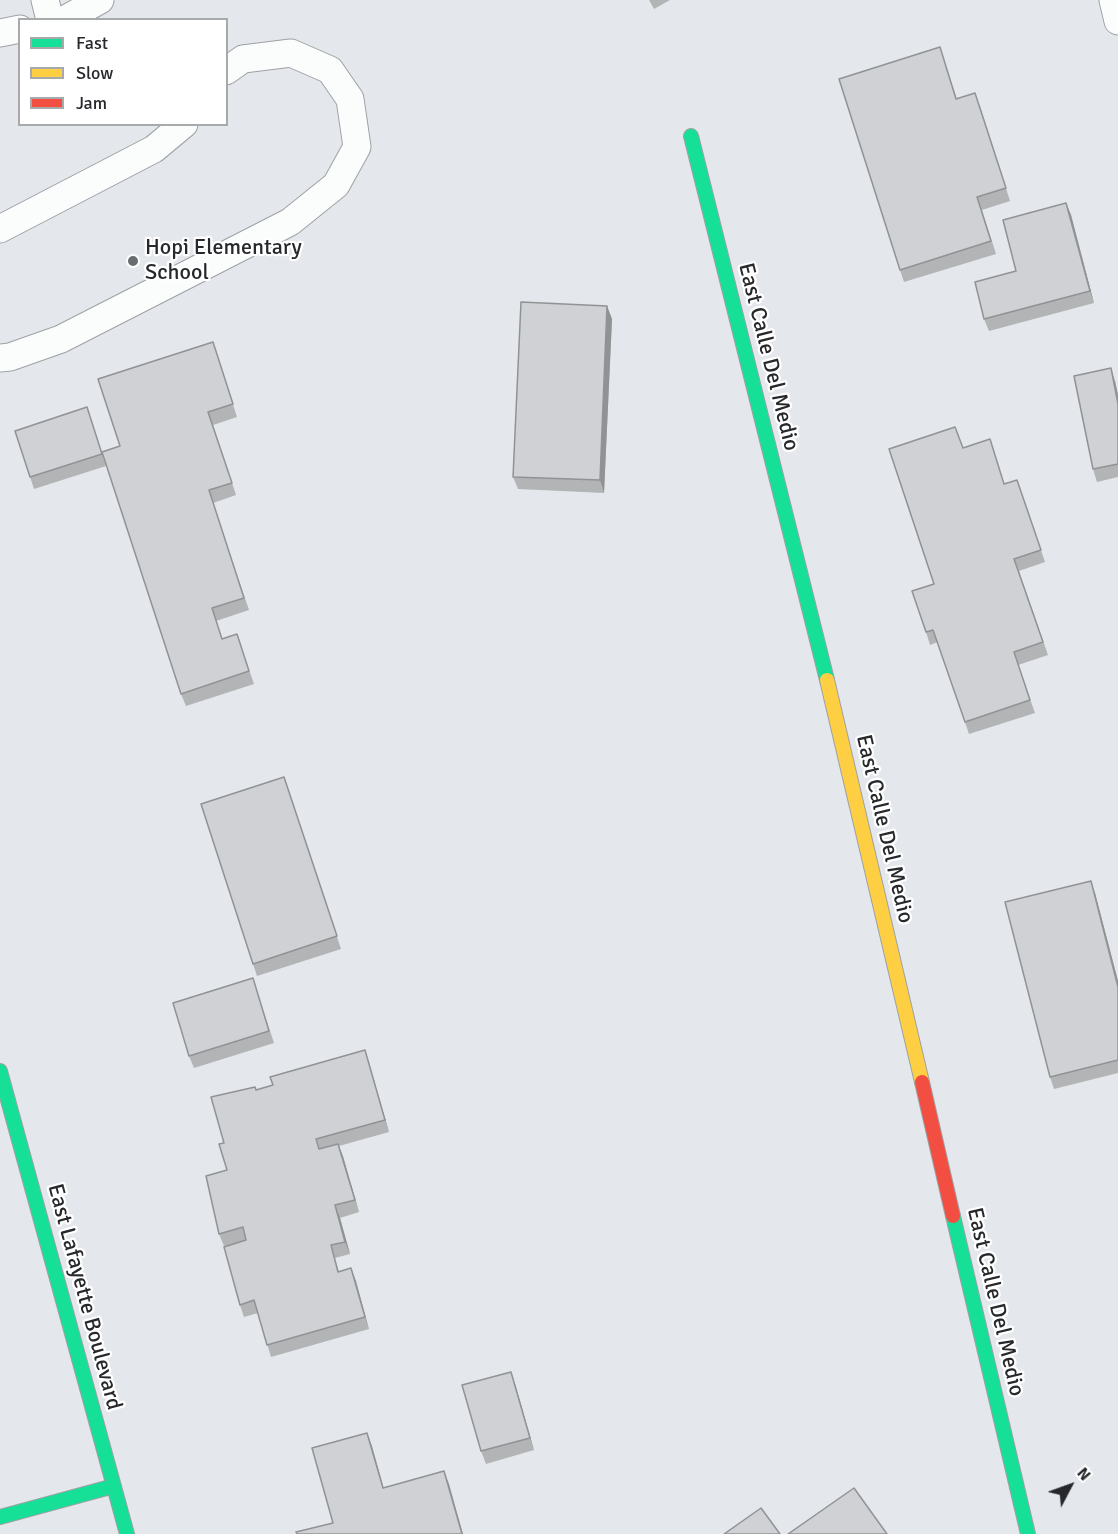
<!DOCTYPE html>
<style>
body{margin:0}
#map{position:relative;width:1118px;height:1534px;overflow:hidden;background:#e4e8ec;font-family:Signika,sans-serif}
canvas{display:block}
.legend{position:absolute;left:18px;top:18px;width:210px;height:108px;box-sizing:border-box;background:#fff;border:2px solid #a8a9aa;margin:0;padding:8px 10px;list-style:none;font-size:18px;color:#26282b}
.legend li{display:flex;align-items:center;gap:12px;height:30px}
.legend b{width:30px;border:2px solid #a8a9aa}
.north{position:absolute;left:1040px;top:1456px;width:60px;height:60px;-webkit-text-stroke:4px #fff;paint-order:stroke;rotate:49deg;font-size:16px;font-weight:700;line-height:24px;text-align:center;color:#26282b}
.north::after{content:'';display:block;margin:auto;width:21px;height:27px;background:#26282b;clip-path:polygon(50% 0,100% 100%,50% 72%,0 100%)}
</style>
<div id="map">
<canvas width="1118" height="1534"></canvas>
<ul class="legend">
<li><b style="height:8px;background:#16e098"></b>Fast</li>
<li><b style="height:8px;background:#ffcf43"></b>Slow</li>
<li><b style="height:8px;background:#f24e42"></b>Jam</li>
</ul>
<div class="north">N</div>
</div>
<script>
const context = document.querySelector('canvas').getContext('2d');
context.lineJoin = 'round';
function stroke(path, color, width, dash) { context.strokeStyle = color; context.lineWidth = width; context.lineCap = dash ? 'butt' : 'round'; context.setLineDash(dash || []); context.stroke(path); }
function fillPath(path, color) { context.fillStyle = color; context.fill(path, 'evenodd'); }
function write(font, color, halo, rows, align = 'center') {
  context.font = font + ' Signika,sans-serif'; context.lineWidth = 4.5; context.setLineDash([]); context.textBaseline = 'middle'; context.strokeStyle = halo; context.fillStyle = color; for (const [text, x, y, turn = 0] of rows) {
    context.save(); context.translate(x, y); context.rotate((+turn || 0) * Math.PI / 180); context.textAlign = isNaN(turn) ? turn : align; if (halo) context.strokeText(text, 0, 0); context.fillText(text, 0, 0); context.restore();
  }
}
const lane = new Path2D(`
 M45,0L50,20
 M1113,0L1118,21
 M64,20L100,0
 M0,33L20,29
 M0,229L154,149L184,124
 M0,358L10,357L61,339L290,222L336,185L357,147L350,99L330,70L291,53L243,59L226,71`);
const fast = new Path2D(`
 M691,136L827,680
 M0,1071L127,1534
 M953,1216L1028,1534
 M0,1517L114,1486`);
const slow = new Path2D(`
 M827,680L922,1082`);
const jam = new Path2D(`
 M922,1082L953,1216`);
const wall = new Path2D(`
 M649,0H670L654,9Z
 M944,60L957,99L980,106L1010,201L982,210L996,254L904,282L900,270Z
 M1066,203L1071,215L1094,303L989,331L984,319L1016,271Z
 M607,306L612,319L604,493L518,489L513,477Z
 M213,342L237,417L213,425L236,495L213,503L249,610L216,621L222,639L241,646L254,684L186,706L181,694L120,446Z
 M1115,381L1118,395V477L1097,482L1093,469Z
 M87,407L106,466L34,489L15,431Z
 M963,448L1005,484L1017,480L1045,562L1019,571L1048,655L1018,665L1035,713L969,734L938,642L930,645L926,632L934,584Z
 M284,777L341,949L257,976L253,964Z
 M1095,893L1118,981V1073L1054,1089L1050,1077Z
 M257,991L274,1043L194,1068L189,1056Z
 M365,1050L389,1132L339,1146L359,1212L340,1218L350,1254L335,1258L339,1272L351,1268L369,1329L271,1357L258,1313L244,1317L240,1305L224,1246L219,1234L227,1170L224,1143L273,1085Z
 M515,1384L534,1450L486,1464L481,1451Z`);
const shadedWall = new Path2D(`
 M1066,203L1071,215L1094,303L1090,291Z
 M607,306L612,319L604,493L600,480Z
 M1111,368L1115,381L1118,395V404Z
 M1091,881L1095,893L1118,981V987Z
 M365,1050L369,1063L389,1132L385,1120Z
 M338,1144L343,1156L359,1212L355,1200Z
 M335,1205L340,1218L350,1254L345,1242Z
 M351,1268L356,1281L369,1329L365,1317Z
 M511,1372L515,1384L534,1450L530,1438Z
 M367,1433L372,1446L387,1500L383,1488Z
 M444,1471L449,1484L463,1534H462Z`);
const building = new Path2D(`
 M940,47L956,99L975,93L1006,188L977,197L991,241L900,270L839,79Z
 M1066,203L1090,291L984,319L975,282L1016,271L1003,220Z
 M521,302L607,306L600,480L513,477Z
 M213,342L233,404L208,412L232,483L209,490L244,598L212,608L222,639L237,634L249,671L181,694L102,452L120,446L98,379Z
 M1111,368L1118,404V464L1093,469L1074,376Z
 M87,407L102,454L30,477L15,431Z
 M955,427L963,448L990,439L1004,484L1017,480L1041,550L1014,559L1043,642L1014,652L1030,700L965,722L933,630L926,632L912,591L934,584L889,449Z
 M284,777L337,936L253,964L201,804Z
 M1091,881L1118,987V1060L1050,1077L1005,902Z
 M253,978L269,1031L189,1056L173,1003Z
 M365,1050L385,1120L316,1139L319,1149L338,1144L355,1200L335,1205L345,1242L331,1245L338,1272L351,1268L365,1317L267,1345L254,1300L240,1305L224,1247L246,1240L243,1227L219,1234L206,1176L227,1170L219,1144L224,1143L211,1097L255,1087L256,1090L273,1085L270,1077Z
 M511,1372L530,1438L481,1451L462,1385Z
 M367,1433L383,1488L444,1471L462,1534H297L296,1532L333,1523L312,1448Z
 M854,1488L887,1534H788Z
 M761,1508L780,1534H724Z`);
const markers = [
 [133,261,6,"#686b6f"]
];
const poiNames = [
 ["Hopi Elementary",145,248],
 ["School",145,273]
];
const streetNames = [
 ["East Calle Del Medio",768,357,76],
 ["East Calle Del Medio",884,829,77],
 ["East Lafayette Boulevard",84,1297,75],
 ["East Calle Del Medio",995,1302,77]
];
stroke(lane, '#9ea1a4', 29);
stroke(fast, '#9ea1a4', 16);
stroke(slow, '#9ea1a4', 16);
stroke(jam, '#9ea1a4', 16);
stroke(lane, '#fbfcfc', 27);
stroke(fast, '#16e098', 14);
stroke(slow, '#ffcf43', 14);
stroke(jam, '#f24e42', 14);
fillPath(wall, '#b2b4b6');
fillPath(shadedWall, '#919294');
fillPath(building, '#cfd1d4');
stroke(building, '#919294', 1.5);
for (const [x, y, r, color] of markers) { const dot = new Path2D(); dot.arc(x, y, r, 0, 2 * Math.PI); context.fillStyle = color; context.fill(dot); stroke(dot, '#fff', 2); }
write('22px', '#26282b', '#fff', poiNames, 'left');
write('22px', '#26282b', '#fff', streetNames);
</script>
